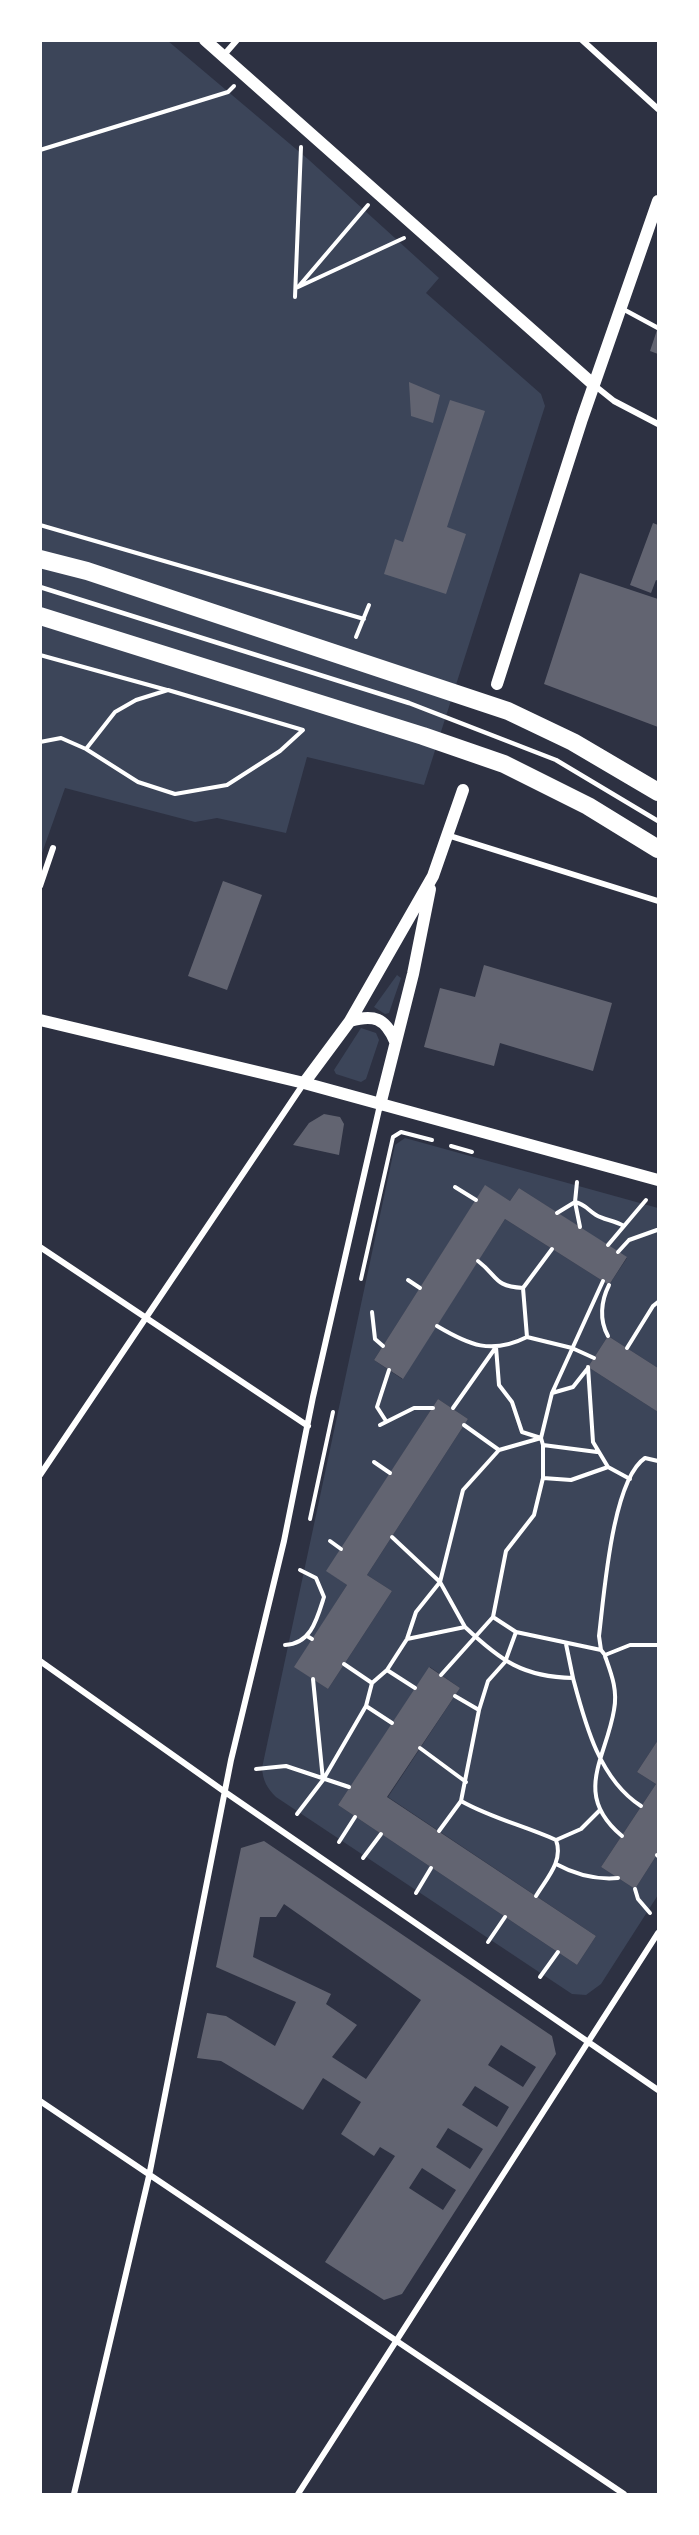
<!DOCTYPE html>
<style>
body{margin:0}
#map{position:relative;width:699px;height:2535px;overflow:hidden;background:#2d3142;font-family:Commissioner,sans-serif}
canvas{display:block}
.frame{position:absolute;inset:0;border:42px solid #fff;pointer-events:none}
</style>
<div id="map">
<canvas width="699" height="2535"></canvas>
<div class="frame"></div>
</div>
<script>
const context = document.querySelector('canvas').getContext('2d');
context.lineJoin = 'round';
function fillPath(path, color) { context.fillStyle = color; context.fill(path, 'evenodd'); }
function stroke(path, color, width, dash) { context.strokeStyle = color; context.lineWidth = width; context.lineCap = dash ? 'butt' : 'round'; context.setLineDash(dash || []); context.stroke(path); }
const green = new Path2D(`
 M41,41H168L309,160L439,278L426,293L541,394L545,406L424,785L307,757L286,833L217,818L195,822L65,788L41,856Z
 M397,975L401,978L389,1013L385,1014L374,1007Z
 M361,1028L376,1033L379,1040L366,1079L361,1082L336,1074L334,1070Z
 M405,1138L658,1208V1368L608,1336L588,1367L658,1412V1740L637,1772L656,1784L601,1867L635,1889L658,1853V1895L601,1984L586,1995L572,1994L276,1797C267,1788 263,1781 262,1768L395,1145ZM485,1186L510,1201L519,1188L627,1258L609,1285L505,1219L402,1379L374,1360ZM438,1399L468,1419L367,1575L392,1591L328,1689L295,1667L347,1585L327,1571ZM430,1667L460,1688L388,1797L596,1936L577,1965L338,1805Z`);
const building = new Path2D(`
 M658,327V354L650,351Z
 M409,382L440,395L433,423L411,416Z
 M450,400L485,411L447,527L466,534L446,594L384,574L395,539L403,542Z
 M653,523L658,525V581L656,580L651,593L630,585Z
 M580,573L658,599V727L544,684Z
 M223,881L262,895L227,990L188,976Z
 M484,965L612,1003L593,1071L500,1043L494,1066L424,1047L440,988L475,997Z
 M324,1114L340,1117L344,1124L339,1155L293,1145L309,1123Z
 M485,1185L510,1201L519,1188L627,1257L609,1285L505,1219L403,1379L374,1360Z
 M608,1336L658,1368V1412L588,1367Z
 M438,1399L468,1419L367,1575L392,1591L328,1689L294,1667L347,1585L326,1571Z
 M429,1667L460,1688L387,1797L596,1936L577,1965L338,1805Z
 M658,1740V1853L635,1889L601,1867L656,1784L637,1772Z
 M264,1841L552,2036L556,2054L402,2294L384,2300L325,2262L395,2156L380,2147L374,2156L341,2134L361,2102L323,2078L303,2110L221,2061L197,2058L207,2013L226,2016L275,2046L296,2002L216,1967L241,1848ZM284,1904L421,2000L366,2079L332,2057L357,2025L326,2004L331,1994L253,1957L260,1917H276ZM501,2045L536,2067L523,2087L488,2065ZM475,2086L509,2107L497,2127L462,2105ZM448,2128L483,2149L470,2169L436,2147ZM422,2168L456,2190L443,2210L409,2188Z`);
const path = new Path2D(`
 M40,150L228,92L234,86
 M299,286L368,205
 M296,288L404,238
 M295,297L301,147
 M40,525L364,619
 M356,637L369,605
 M40,655L167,690
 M40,742L61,738L86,749L138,782L175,794L227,785L280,751L303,730L168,690L136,700L115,712L86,749
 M451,1146L472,1152
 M577,1182L575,1202C585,1204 588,1210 596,1215C604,1220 614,1220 624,1226
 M455,1187L476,1200
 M557,1213L575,1202L580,1227
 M608,1245L646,1200
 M618,1252L629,1240L657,1230
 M361,1279L393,1137L401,1132L432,1140
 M408,1280L420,1288
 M523,1288L552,1249
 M372,1312L375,1339L383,1346
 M437,1326C469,1345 491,1355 527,1337L523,1288C493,1286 499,1277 478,1261
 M608,1336C599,1320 601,1301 609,1285
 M527,1337L572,1348L594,1358
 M627,1348L653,1306L658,1302
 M588,1367L593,1442L608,1467
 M552,1393L573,1387L588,1368
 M453,1408L496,1347
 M386,1421L377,1407L389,1370
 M380,1425L414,1408H433
 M464,1425L499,1450
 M543,1445L597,1452
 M658,1461L645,1458C612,1480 604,1596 599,1636L601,1650L605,1655L630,1645H658
 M374,1462L390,1473
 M543,1478L571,1480L608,1467L630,1479
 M310,1519L333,1412
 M392,1537L440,1582L465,1627
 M330,1541L341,1549
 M493,1617L516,1632L601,1650
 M307,1636L312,1639
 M407,1639L465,1627C501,1661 523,1677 573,1678C585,1723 599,1779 641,1806
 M566,1644L573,1678
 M285,1645C311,1644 317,1619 324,1597L316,1578L300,1570
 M605,1656C611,1673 618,1690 614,1710C606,1759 572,1794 622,1836
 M344,1664L372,1683
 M387,1670L415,1688
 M441,1675L493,1617L506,1551L534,1515L543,1478V1445L541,1438L522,1432L512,1402L499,1385L496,1347
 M313,1679L323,1780
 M455,1696L479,1710
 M366,1706L392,1723
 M420,1748L466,1782
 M256,1769L286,1766L349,1787
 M461,1801L479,1710L488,1681L505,1662L516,1632
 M297,1814L323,1780L366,1706L372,1683L387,1670L396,1656L407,1639L416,1612L440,1582L463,1490L499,1450L541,1438L552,1393L603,1281
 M439,1831L461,1801C491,1818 525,1826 556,1840C564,1861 546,1879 536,1896
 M556,1840L581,1829L600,1810
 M339,1842L355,1817
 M657,1855L658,1856
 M363,1858L381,1834
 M556,1864C576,1875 595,1880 618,1878
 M635,1889L638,1899L650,1913
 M416,1893L431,1868
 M488,1942L505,1917
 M540,1977L558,1952`);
const service = new Path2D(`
 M621,308L658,328
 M40,587L409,703L556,760L658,821`);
const minor = new Path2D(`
 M582,40L658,109
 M223,56L237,40
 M594,385L614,401L658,424
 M447,835L658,901
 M40,886L53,848
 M40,1247L308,1426
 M40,1475L304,1083
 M40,1661L225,1792L658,2090
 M40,2101L624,2494
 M74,2494L149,2176L231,1760L284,1541L313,1397L380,1105
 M298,2494L658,1933`);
const secondary = new Path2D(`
 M205,40L594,385
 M497,684L582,419L658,201
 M40,1020L304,1083L658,1180
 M350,1021C374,1014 385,1018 395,1041
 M304,1083L350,1021L433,876L463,790
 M380,1105L413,974L430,889`);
const motorway = new Path2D(`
 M40,559L87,571L508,711L573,742L658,792
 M40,616L423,736L504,764L588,806L658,849`);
fillPath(green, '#3c4559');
fillPath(building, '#626471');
stroke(path, '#fff', 4);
stroke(service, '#fff', 4.5);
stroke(minor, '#fff', 6);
stroke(secondary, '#fff', 12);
stroke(motorway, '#fff', 18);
</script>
